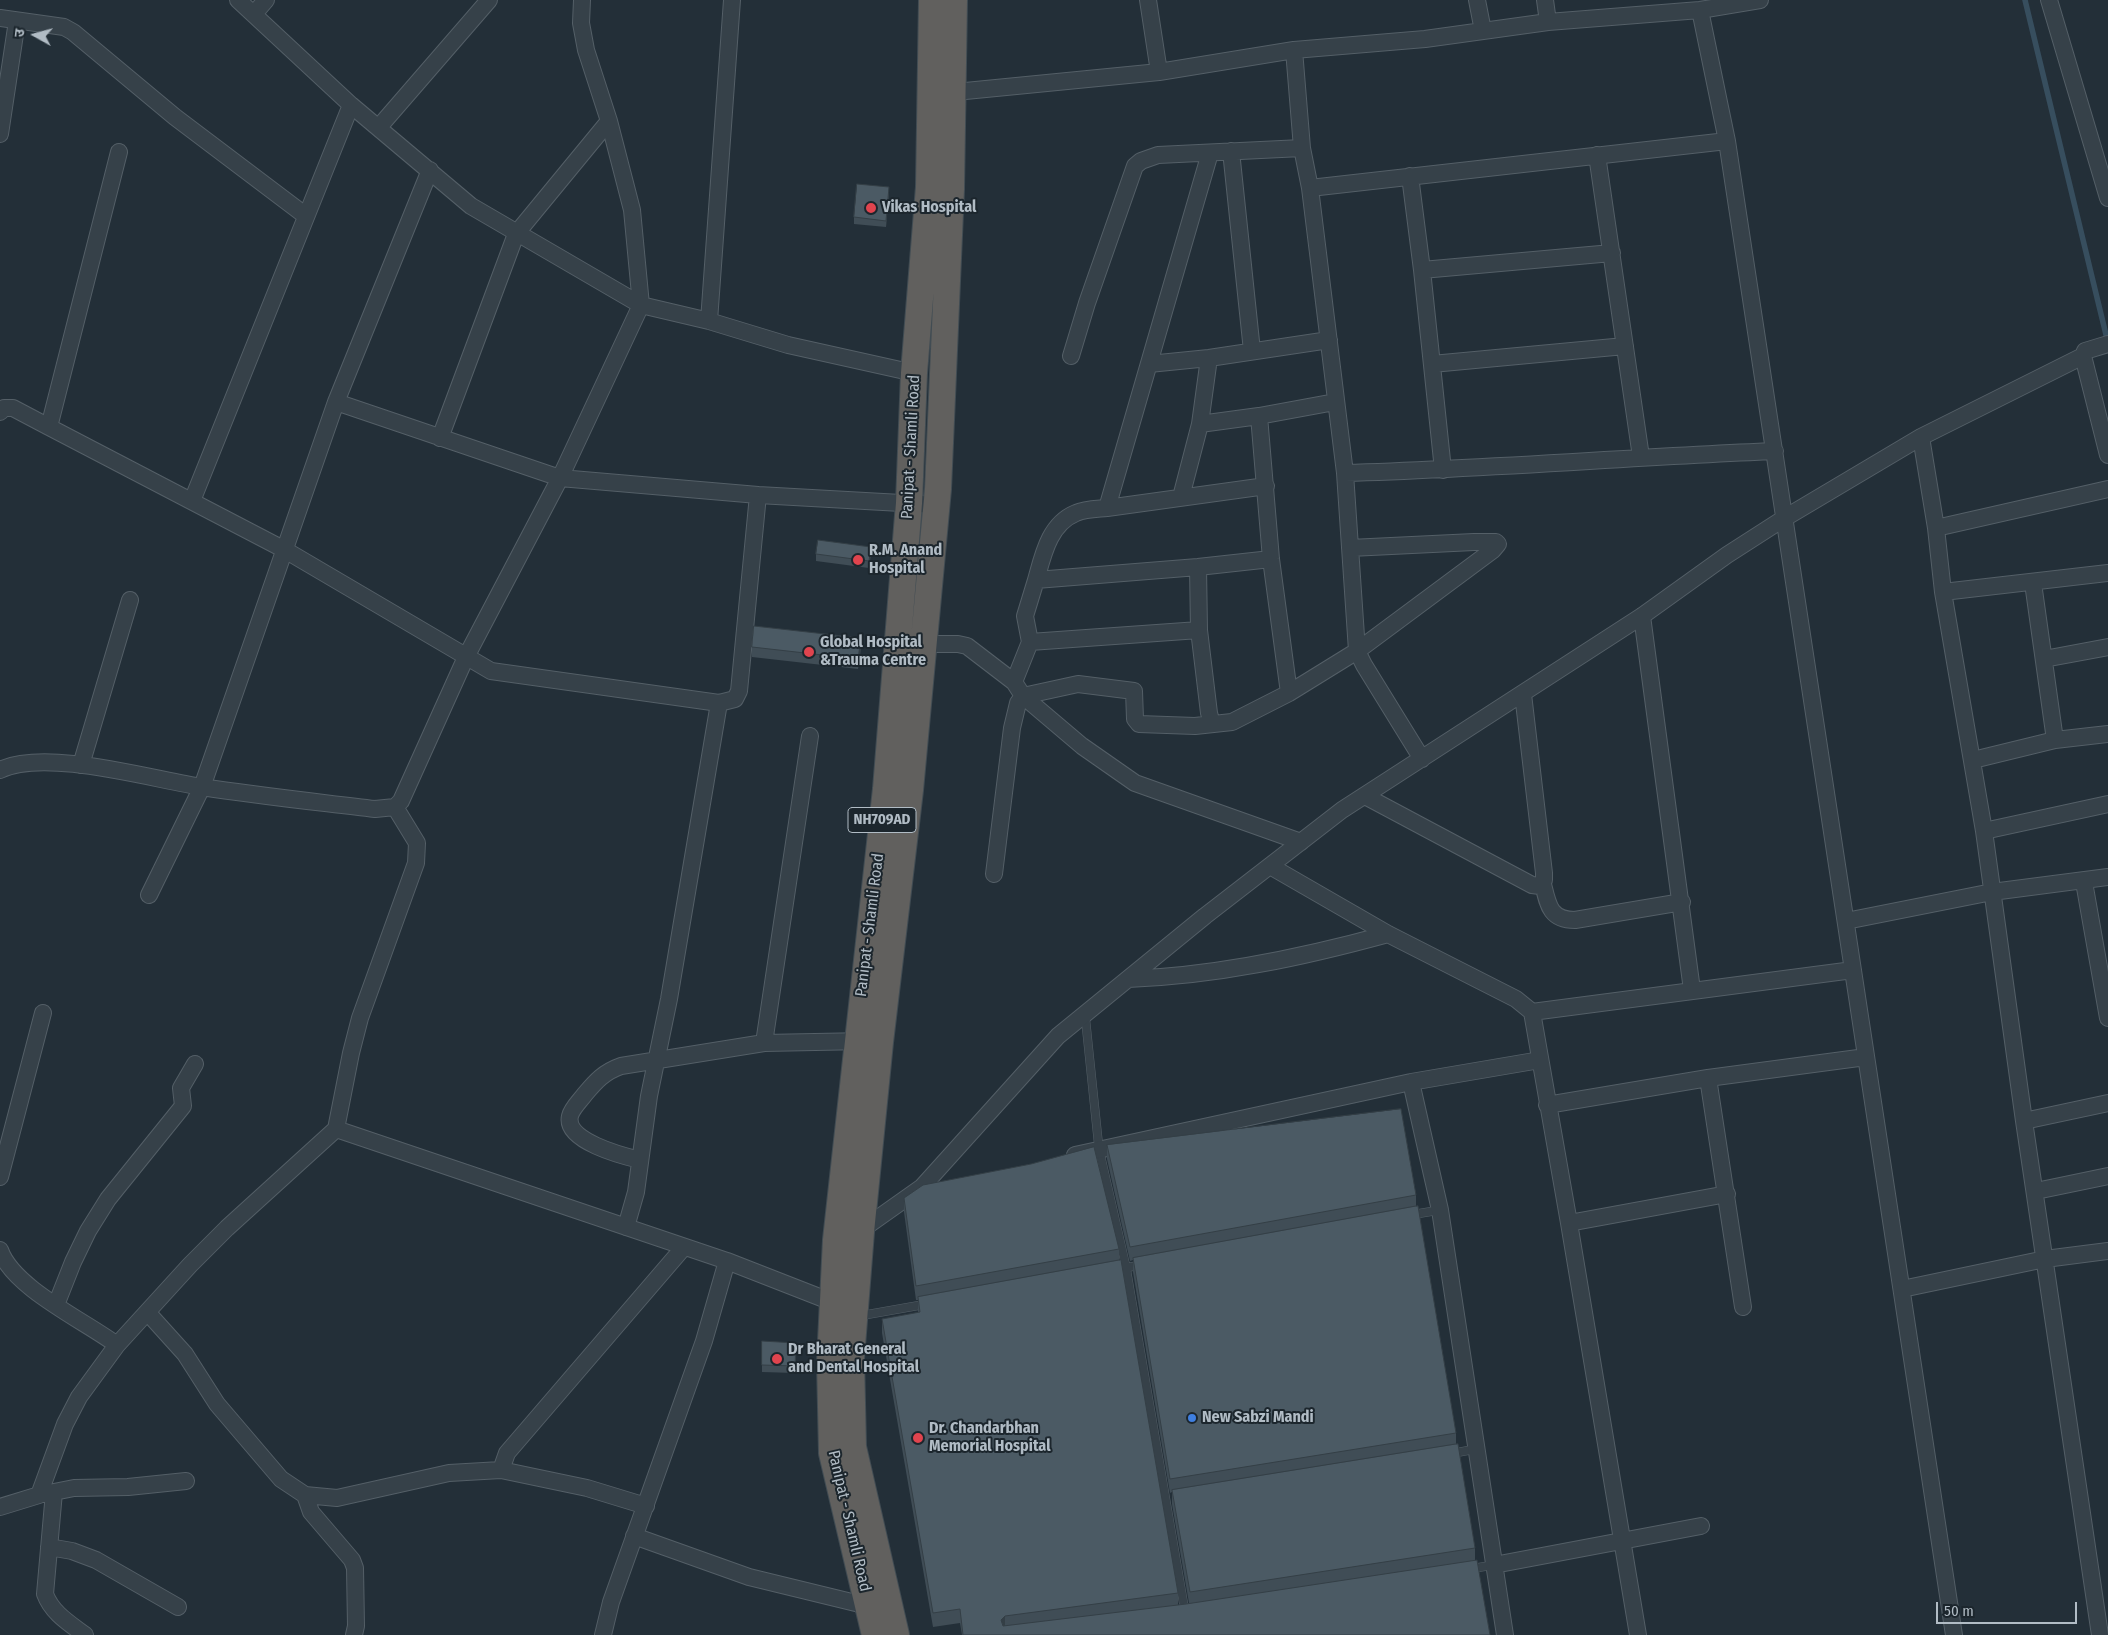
<!DOCTYPE html>
<meta charset="utf-8">
<style>
body{margin:0}
#map{position:relative;width:2108px;height:1635px;overflow:hidden;background:#232f38;font-family:"Fira Sans Condensed","Noto Sans Devanagari",sans-serif}
canvas{display:block}
.north{position:absolute;left:10px;top:10px;width:50px;height:50px;-webkit-text-stroke:4px #1c262d;paint-order:stroke;rotate:277deg;font-size:14px;font-weight:700;line-height:20px;text-align:center;color:#b1bcc5}
.north::after{content:'';display:block;margin:auto;width:18px;height:22px;background:#b1bcc5;clip-path:polygon(50% 0,100% 100%,50% 72%,0 100%)}
.scale{position:absolute;left:1936px;top:1602px;width:141px;height:22px;box-sizing:border-box;border:2px solid #b1bcc5;border-top:0;padding-left:6px;font-size:15px;line-height:18px;white-space:nowrap;color:#b1bcc5;-webkit-text-stroke:4px #1c262d;paint-order:stroke}
</style>
<div id="map">
<canvas width="2108" height="1635"></canvas>
<div class="north">उ</div>
<div class="scale">50 m</div>
</div>
<script>
const context = document.querySelector('canvas').getContext('2d');
context.lineJoin = 'round';
function stroke(path, color, width, dash) { context.strokeStyle = color; context.lineWidth = width; context.lineCap = dash ? 'butt' : 'round'; context.setLineDash(dash || []); context.stroke(path); }
function fillPath(path, color) { context.fillStyle = color; context.fill(path, 'evenodd'); }
function write(font, color, halo, rows, align = 'center') {
  context.font = font + ' "Fira Sans Condensed",sans-serif'; context.lineWidth = 4; context.setLineDash([]); context.textBaseline = 'middle'; context.strokeStyle = halo; context.fillStyle = color; for (const [text, x, y, turn = 0] of rows) {
    context.save(); context.translate(x, y); context.rotate((+turn || 0) * Math.PI / 180); context.textAlign = isNaN(turn) ? turn : align; if (halo) context.strokeText(text, 0, 0); context.fillText(text, 0, 0); context.restore();
  }
}
const stream = new Path2D(`
 M2025,0L2108,343`);
const service = new Path2D(`
 M1085,1014L1099,1149L1126,1267L1185,1612
 M1410,1215L1440,1210
 M1113,1270L1141,1265
 M859,1316L927,1304
 M1449,1454L1476,1449
 M1469,1569L1494,1565`);
const minor = new Path2D(`
 M238,0L351,105L471,206L641,305L709,321L788,345L914,373
 M1148,0L1159,72
 M1477,0L1483,31
 M1545,0L1548,22
 M2049,0L2108,198
 M1700,10L1727,141L1954,1635
 M254,14L266,0
 M0,18L64,27L73,32L175,117L306,216
 M1294,50L1302,148L1310,188L1345,473L1357,651L1364,665L1422,759
 M945,93L1159,72L1294,50L1425,39L1548,22L1700,10L1760,0
 M379,127L489,0
 M0,134L17,21
 M1231,151L1252,351
 M119,152L49,427L285,550L491,671L719,703L735,699L739,691L758,495
 M1210,153L1107,508L1266,486
 M1597,155L1641,457
 M1410,176L1422,270L1443,470
 M1310,188L1727,141
 M1422,270L1612,253
 M709,321L732,0
 M1071,356L1087,303L1135,166L1141,161L1158,155L1302,148
 M2083,356L2108,455
 M1149,364L1209,358L1329,340
 M1432,364L1625,346
 M336,402L560,478L758,495L937,505
 M0,412L4,408H13L49,427
 M1259,416L1271,559L1289,693
 M1200,424L1259,416L1335,402
 M1921,437L1936,528L1943,592L1984,831L2024,1121L2100,1635
 M440,438L516,234L609,121
 M1345,473C1488,469 1631,457 1775,451
 M1181,497L1200,424L1209,358
 M192,501L351,105
 M1936,528L2108,489
 M1198,567L1199,630L1209,713L1212,724
 M1036,580C1043,555 1049,524 1076,513C1085,509 1097,509 1107,508
 M2033,583L2055,740
 M1943,592L2108,573
 M1642,616L1692,990
 M1030,642L1199,630
 M924,644H958L967,646L1014,682L1023,696L1082,746L1135,783L1301,842
 M2044,659L2108,647
 M1014,682L1030,642L1025,616L1036,580L1198,567L1271,559
 M1973,760L2055,740L2108,734
 M81,765L130,600
 M0,770C45,748 151,779 202,787C259,796 318,802 375,809L395,807L401,801L466,657L560,478L641,305L632,210L609,121L586,50L581,23L582,0
 M1365,796L1532,885L1540,886L1544,880V873L1523,694
 M1984,831L2108,804
 M1270,866L1388,934L1516,999L1532,1012L1569,1223L1638,1635
 M994,874L1012,728L1018,703L1023,696L1078,684L1134,691L1135,719L1139,724L1195,726L1232,722L1289,693L1357,651L1493,550L1498,544L1496,542H1474L1350,548
 M2084,882L2108,1018
 M1543,884C1548,905 1550,920 1575,920L1682,902
 M149,895L202,787L336,402L430,170
 M1846,921L1992,892L2108,877
 M1128,979C1216,976 1304,957 1388,934
 M1532,1012L1853,970
 M764,1043L810,736
 M1708,1078L1743,1307
 M1411,1082L1440,1210L1505,1635
 M1547,1105L1708,1078L1866,1057
 M2024,1121L2108,1103
 M336,1129L727,1261L832,1302
 M1075,1155L1411,1082L1540,1060
 M640,1160C623,1156 564,1141 570,1116C572,1108 580,1101 585,1094C596,1081 604,1072 621,1066L764,1043L866,1041
 M0,1177L43,1013
 M2036,1191L2108,1176
 M1569,1223L1727,1194
 M626,1227L636,1192L649,1096L669,999L719,703
 M857,1233L922,1187L1058,1036L1205,916L1342,810L1642,616L1727,555L1783,519L1921,437L2083,356L2085,351L2108,344
 M0,1250C13,1288 85,1321 117,1345
 M1902,1289L2045,1259L2108,1251
 M56,1305L73,1262L88,1231L108,1199L183,1106L181,1088L195,1064
 M148,1313L185,1354L217,1404L281,1479L305,1495L337,1498L449,1473L501,1470L587,1488L646,1506
 M501,1470L507,1453L684,1247
 M54,1492L45,1594C52,1613 69,1623 85,1635
 M44,1494L74,1488L128,1487L186,1481
 M305,1495L311,1512L352,1560L355,1568L356,1626L354,1635
 M0,1507L39,1495L65,1424L79,1397L117,1345L190,1265L227,1228L336,1129L351,1053L360,1018L416,863L417,843L395,807
 M634,1536L749,1577L868,1606L874,1605
 M49,1547L72,1551L96,1560L178,1607
 M1494,1565L1701,1526
 M603,1635L611,1602L704,1341L727,1261`);
const trunk = new Path2D(`
 M875,1635L832,1453L830,1362L836,1240L886,789L909,503L914,373L929,187L932,0
 M896,1635L853,1447L851,1358L861,1232L880,1042L910,790L938,489L951,189L954,0`);
const wall = new Path2D(`
 M889,194L886,227L854,224V217Z
 M816,554H871L869,568L816,561Z
 M752,647L861,648L858,669L752,657Z
 M1107,1145L1416,1195V1206L1456,1433V1444L1475,1548V1560L1490,1635H962L960,1623L933,1627L882,1333V1319L918,1313V1300H916L904,1212V1198L1119,1249V1261L1178,1593V1605L1189,1603L1172,1504V1492L1170,1493L1133,1272V1260L1130,1261L1107,1159Z
 M762,1341L796,1350L795,1373L762,1372Z`);
const shadedWall = new Path2D(`
 M889,187V194L886,227V221Z
 M861,638V648L858,669V659Z
 M1005,1616V1629L1001,1620Z`);
const building = new Path2D(`
 M857,184L889,187L886,221L854,217Z
 M818,540L871,547L869,561L816,554Z
 M754,626L861,638L858,659L752,647Z
 M1401,1109L1416,1195L1130,1247L1107,1145Z
 M1094,1147L1119,1249L916,1286L904,1198L923,1185L1031,1164Z
 M1418,1206L1456,1433L1170,1479L1133,1258Z
 M1121,1260L1178,1593L1005,1616L1001,1620L1003,1626L1186,1604L1477,1560L1490,1635H963L960,1609L933,1613L882,1319L920,1312L918,1297Z
 M762,1341L796,1343L795,1366L762,1365Z
 M1458,1444L1475,1548L1190,1592L1172,1490Z`);
const markers = [
 [871,208,6,"#e0444e"],
 [858,560,6,"#e0444e"],
 [809,652,6,"#e0444e"],
 [777,1359,6,"#e0444e"],
 [1192,1418,5,"#3f7fe0"],
 [918,1438,6,"#e0444e"]
];
const shields = [
 [882,820,68]
];
const shieldNames = [
 ["NH709AD",882,820]
];
const poiNames = [
 ["Vikas Hospital",882,208],
 ["R.M. Anand",869,551],
 ["Hospital",869,569],
 ["Global Hospital",820,643],
 ["&Trauma Centre",820,661],
 ["Dr Bharat General",788,1350],
 ["and Dental Hospital",788,1368],
 ["New Sabzi Mandi",1202,1418],
 ["Dr. Chandarbhan",929,1429],
 ["Memorial Hospital",929,1447]
];
const streetNames = [
 ["Panipat - Shamli Road",911,447,-87],
 ["Panipat - Shamli Road",870,925,-83],
 ["Panipat - Shamli Road",849,1521,77]
];
stroke(stream, '#374e5e', 5.5);
stroke(service, '#545f67', 9);
stroke(minor, '#545f67', 18);
stroke(trunk, '#414c53', 28);
stroke(service, '#364149', 8);
stroke(minor, '#364149', 16);
stroke(trunk, '#61605e', 26);
fillPath(wall, '#404d56');
fillPath(shadedWall, '#343f46');
fillPath(building, '#4b5a64');
stroke(building, '#343f46', 1);
for (const [x, y, r, color] of markers) { const dot = new Path2D(); dot.arc(x, y, r, 0, 2 * Math.PI); context.fillStyle = color; context.fill(dot); stroke(dot, '#1c262d', 2); }
for (const [x, y, w] of shields) { const box = new Path2D(); box.roundRect(x - w / 2, y - 12.5, w, 25, 4); context.fillStyle = '#1c262d'; context.fill(box); stroke(box, '#b1bcc5', 1); }
write('bold 15px', '#b1bcc5', null, shieldNames);
write('bold 16px', '#b1bcc5', '#1c262d', poiNames, 'left');
write('16px', '#b1bcc5', '#1c262d', streetNames);
</script>
